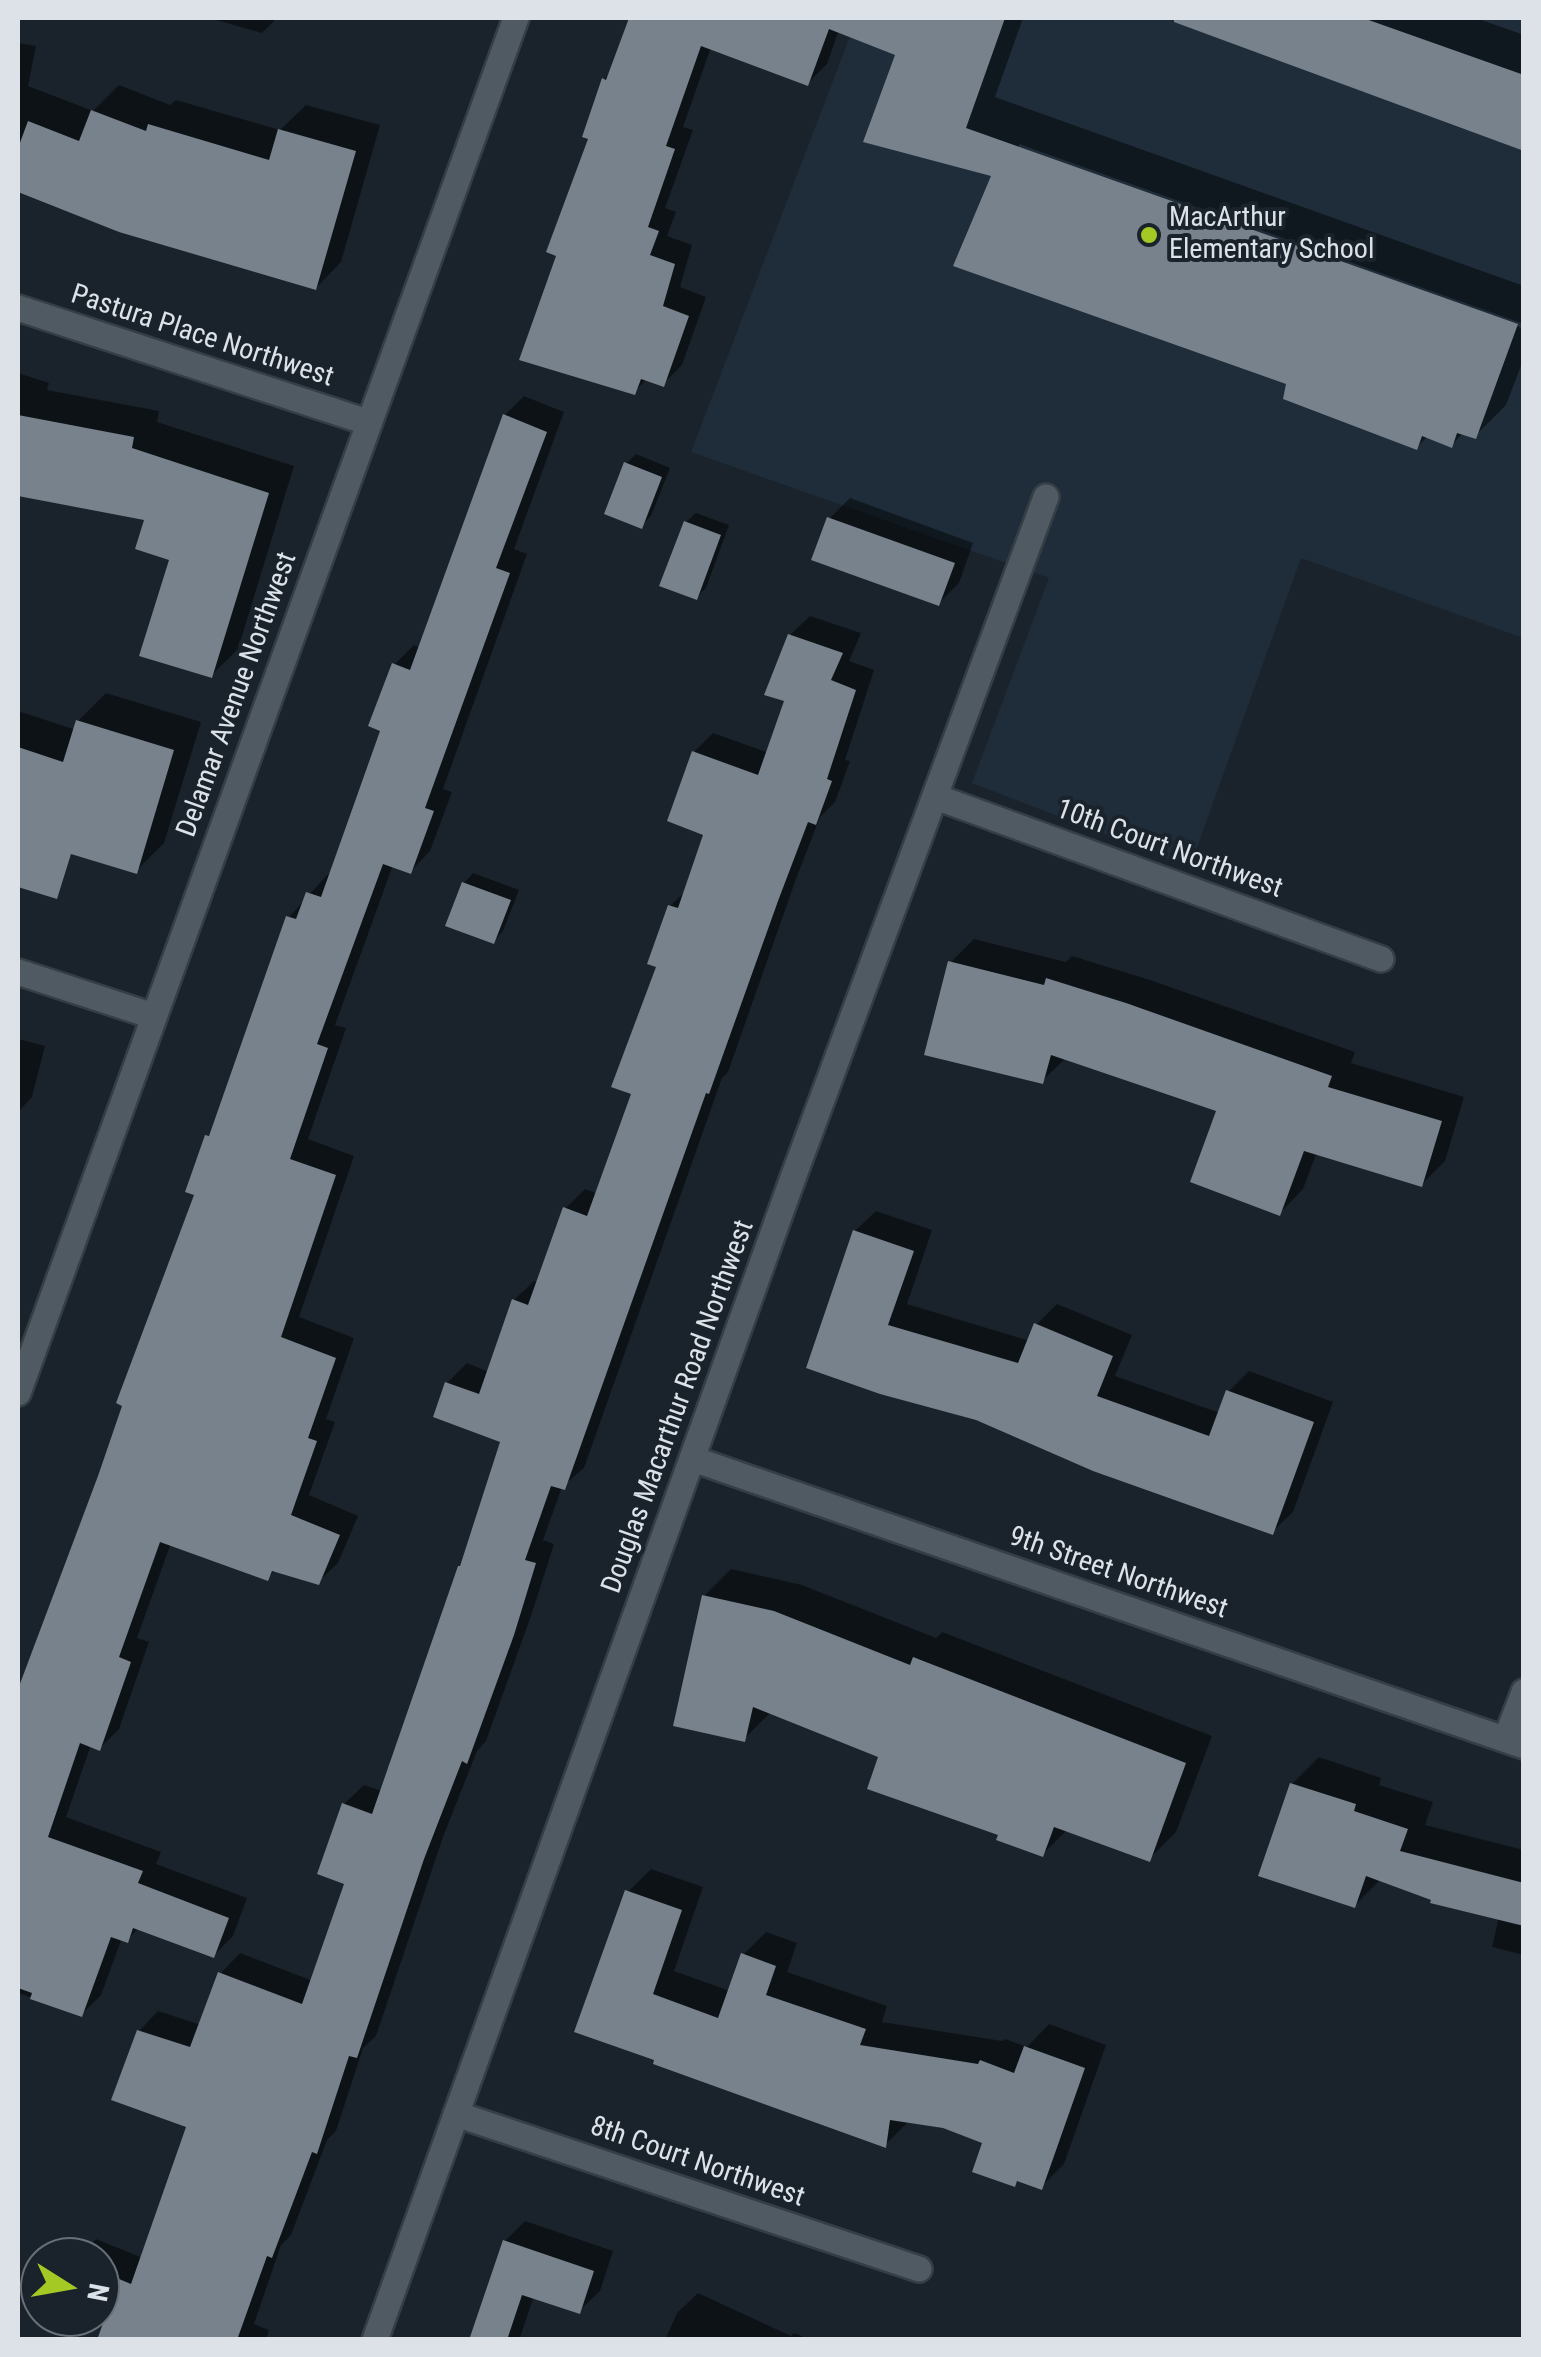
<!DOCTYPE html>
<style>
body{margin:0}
#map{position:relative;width:1541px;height:2357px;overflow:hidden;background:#1a232b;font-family:"Roboto Condensed",sans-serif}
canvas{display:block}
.frame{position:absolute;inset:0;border:20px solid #dce2e8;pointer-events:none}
.north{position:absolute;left:20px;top:2237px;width:100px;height:100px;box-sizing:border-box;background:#1a232b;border:2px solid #686f77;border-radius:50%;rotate:101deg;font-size:28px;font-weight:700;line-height:40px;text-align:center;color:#dce2e8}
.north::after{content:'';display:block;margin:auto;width:35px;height:45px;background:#a4c824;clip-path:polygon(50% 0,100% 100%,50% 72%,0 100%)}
</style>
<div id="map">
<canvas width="1541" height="2357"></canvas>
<div class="frame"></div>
<div class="north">N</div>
</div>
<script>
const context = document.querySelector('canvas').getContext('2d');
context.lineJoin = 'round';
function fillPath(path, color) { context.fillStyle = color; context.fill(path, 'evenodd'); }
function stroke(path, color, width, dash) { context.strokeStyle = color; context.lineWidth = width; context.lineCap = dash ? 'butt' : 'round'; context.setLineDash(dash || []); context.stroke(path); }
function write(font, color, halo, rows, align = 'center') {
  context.font = font + ' "Roboto Condensed",sans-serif'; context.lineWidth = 8; context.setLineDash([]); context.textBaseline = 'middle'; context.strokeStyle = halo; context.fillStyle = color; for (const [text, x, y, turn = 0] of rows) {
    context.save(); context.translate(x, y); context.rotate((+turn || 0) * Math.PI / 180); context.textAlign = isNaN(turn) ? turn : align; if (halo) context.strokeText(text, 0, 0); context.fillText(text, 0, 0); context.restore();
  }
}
const built = new Path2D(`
 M857,18H1523V638L1301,558L1190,867L972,783L1049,578L691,452Z`);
const shadow = new Path2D(`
 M209,18H277L262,33Z
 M632,18H843L827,64L808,83L711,47L683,127L693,130L665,208L676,212L667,236L692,245L680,287L706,297L682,365L663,384L648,378L634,392L559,254L604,79L612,72Z
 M911,18H1023L995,97L1524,286V324L1019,144V149L1524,329V358L1506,405L1475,436L1464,432L1452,445L1428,436L1417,447L1289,383L995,174L867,140Z
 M1170,18H1476L1524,35V148Z
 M18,43L36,46L28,86L93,111L119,85L170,105L176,100L280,130L306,105L380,125L341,262L316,288L120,229L18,189Z
 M18,373L49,383L47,390L159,411L157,422L294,466L238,649L211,676L172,558L148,518L18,493Z
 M524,396L564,412L514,549L527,554L443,789L452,792L430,851L411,871L393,865L335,1025L346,1028L308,1139L354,1156L299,1317L354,1338L326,1419L335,1422L309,1495L358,1516L338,1563L318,1582L276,1569L268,1578L171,1543L137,1638L149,1642L119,1729L100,1748L91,1745L66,1817L161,1852L156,1864L247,1898L233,1936L213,1956L139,1928L127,1940L122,1938L101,1995L82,2014L18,1993V1712L197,1194L208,1136L214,1130L289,917L328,874L332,875L384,729L394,665L414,645L421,648L505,415Z
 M636,454L670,468L651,516L641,526L626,464Z
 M850,498L973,543L959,583L939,603L829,519Z
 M696,513L729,525L706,588L697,597L686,522Z
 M810,616L861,633L849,661L874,670L845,760L850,761L835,802L820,817L796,879L728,1072L722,1078L584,1468L562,1487L543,1540L554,1544L532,1613L486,1741L477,1751L443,1837L376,2036L363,2048L336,2131L327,2140L291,2235L281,2245L254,2324L269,2330L266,2340H153L91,2317H100V2257H78L96,2239L143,2258L189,2125L139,2031L158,2011L201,2025L221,1973L240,1953L313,1981L347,1882L344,1804L364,1785L382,1791L503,1440L447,1383L467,1363L489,1372L514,1300L534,1281L539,1282L565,1209L585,1189L598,1194L634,1093L670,906L687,890L706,834L694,752L713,733L769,753L787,700L790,635Z
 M106,693L201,722L164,843L136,871L73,852L69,857L18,840V711L76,730L78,721Z
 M473,873L519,890L503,931L494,941L464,883Z
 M974,939L1066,962L1072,956L1150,980L1355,1052L1351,1063L1464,1097L1445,1161L1421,1185L1317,1152L1303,1189L1280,1213L1220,1109L1066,1058L1042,1081L950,963Z
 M18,1039L45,1046L32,1097L18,1112Z
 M876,1211L932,1230L907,1304L1030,1341L1036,1325L1057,1304L1132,1335L1115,1376L1220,1413L1228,1392L1249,1371L1333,1402L1293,1512L1272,1532L976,1417L881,1392L855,1231Z
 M731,1569L802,1585L936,1638L942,1632L1212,1736L1176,1832L1149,1859L1068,1829L1043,1854L1001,1833L881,1756L771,1712L744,1739L704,1596Z
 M1319,1757L1381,1778L1379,1785L1433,1802L1425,1825L1524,1850V1955L1492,1947L1499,1917L1381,1879L1354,1906L1292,1784Z
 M651,1869L703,1887L674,1971L730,1991L743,1955L766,1932L797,1943L787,1972L887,2006L882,2022L1002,2041L1005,2039L1027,2047L1049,2024L1106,2045L1064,2164L1041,2187L1020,2179L1015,2184L986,2142L943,2126L908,2122L885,2145L656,2063L628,1892Z
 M525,2221L613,2251L600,2291L579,2311L534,2296L519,2340H471L505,2241Z
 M698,2293L791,2336L794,2333L811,2340H665L677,2313Z`);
const building = new Path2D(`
 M629,18H1005L966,128L1518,324L1476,439L1457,433L1452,448L1422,436L1417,450L1283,399L1286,384L953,266L991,176L863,142L895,55L829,29L808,86L701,46L666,146L675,149L648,227L659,231L650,255L675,264L663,306L689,316L664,387L641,379L635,395L519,360L556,256L546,252L588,139L582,137L602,78L606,80Z
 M1174,18H1363L1524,75V151L1174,22Z
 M91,110L146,131L148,124L269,160L278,129L356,151L316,290L119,232L18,192V148L28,121L79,141Z
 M503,414L547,432L496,568L510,573L425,808L434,811L411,874L383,864L317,1044L328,1048L290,1159L336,1175L281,1337L336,1358L308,1438L317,1441L291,1515L340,1535L319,1585L272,1571L268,1581L160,1542L119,1657L131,1662L100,1751L80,1743L48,1837L143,1871L138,1883L229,1918L214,1958L133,1928L128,1943L111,1937L82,2017L30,1999L32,1993L18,1988V1689L98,1476L122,1406L116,1403L194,1195L185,1192L205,1135L209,1136L286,916L296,919L306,892L321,897L380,731L368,726L392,663L410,670Z
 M18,415L134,437L132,448L269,493L212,678L139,656L169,560L135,549L144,520L18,496Z
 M624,462L662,477L642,529L604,514Z
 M827,517L955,563L939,606L811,560Z
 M684,521L721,535L697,600L659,586Z
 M788,634L843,653L831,680L856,690L827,779L832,781L816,825L808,822L778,901L709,1094L706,1093L565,1490L551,1486L525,1560L536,1563L514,1635L467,1764L462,1761L424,1859L357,2058L349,2056L317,2154L312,2152L272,2258L267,2256L237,2340H97L119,2279L131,2284L186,2127L111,2100L137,2030L190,2047L218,1972L302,2004L344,1884L317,1874L342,1803L372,1814L458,1566H460L500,1442L433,1417L445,1382L479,1394L512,1299L528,1305L563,1207L587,1216L631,1094L611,1087L656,967L647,964L668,905L678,908L703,835L667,821L692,751L758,775L784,701L764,695Z
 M76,720L174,750L137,874L71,854L57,899L18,887V747L63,762Z
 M462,882L511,900L494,944L445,926Z
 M948,961L1044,985L1046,978L1126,1003L1332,1076L1328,1087L1442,1121L1422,1187L1304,1151L1280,1216L1190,1182L1216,1111L1051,1055L1043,1084L924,1055Z
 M853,1230L914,1251L888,1325L1018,1363L1034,1323L1113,1356L1097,1396L1209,1436L1226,1390L1314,1422L1273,1535L1093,1471L976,1420L880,1394L806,1368Z
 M702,1595L774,1611L910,1665L913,1657L1186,1763L1150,1862L1054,1827L1043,1857L996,1840L998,1835L867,1789L878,1757L753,1707L745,1742L673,1726Z
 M1290,1783L1356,1804L1354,1811L1408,1829L1400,1851L1524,1883V1926L1430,1903L1431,1900L1366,1876L1355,1908L1258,1876Z
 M625,1890L682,1910L653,1994L718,2018L741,1953L776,1966L766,1995L866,2029L860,2045L978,2064L980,2060L1014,2073L1024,2046L1085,2068L1042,2190L1017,2181L1015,2187L972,2172L982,2143L943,2128L890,2120L886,2148L653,2064L654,2060L574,2032Z
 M503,2240L594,2271L580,2314L522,2295L507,2340H469Z`);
const minor = new Path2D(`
 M18,308L367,422
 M936,797L1381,959
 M18,972L153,1016
 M18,1393L516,18
 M693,1459L1524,1746
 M1506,1739L1524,1692
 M456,2114L919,2269
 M375,2340L794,1175L1046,497`);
const markers = [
 [1149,235,10,"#a4c824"]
];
const poiNames = [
 ["MacArthur",1169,219],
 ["Elementary School",1169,251]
];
const streetNames = [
 ["Pastura Place Northwest",202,337,18],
 ["Delamar Avenue Northwest",238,695,-70],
 ["10th Court Northwest",1169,850,20],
 ["Douglas Macarthur Road Northwest",679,1407,-70],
 ["9th Street Northwest",1118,1574,19],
 ["8th Court Northwest",697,2163,19]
];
fillPath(built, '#1f2d3a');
fillPath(shadow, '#0007');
fillPath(building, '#77828c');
stroke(minor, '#353e45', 30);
stroke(minor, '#505a63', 25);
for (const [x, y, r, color] of markers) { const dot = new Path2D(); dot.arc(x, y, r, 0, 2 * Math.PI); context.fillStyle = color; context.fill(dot); stroke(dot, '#1a232b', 4); }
write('28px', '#dce2e8', '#1a232b', poiNames, 'left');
write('28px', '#dce2e8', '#1a232b', streetNames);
</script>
